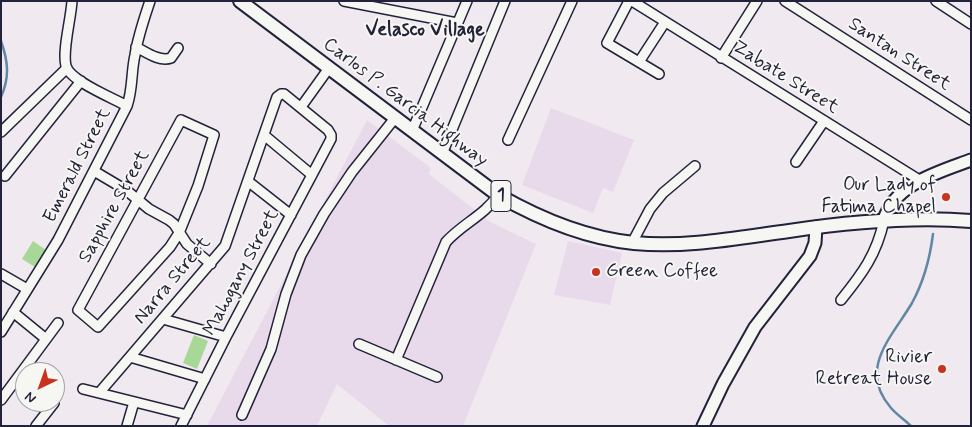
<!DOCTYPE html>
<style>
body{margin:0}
#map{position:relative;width:972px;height:427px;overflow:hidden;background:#f0e9ef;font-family:Mynerve,sans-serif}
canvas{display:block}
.frame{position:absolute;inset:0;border:2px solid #22223b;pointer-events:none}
.north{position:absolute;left:15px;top:362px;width:50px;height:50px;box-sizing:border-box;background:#f6f6f2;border:1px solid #a1a1a9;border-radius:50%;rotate:222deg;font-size:14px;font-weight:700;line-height:20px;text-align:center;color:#22223b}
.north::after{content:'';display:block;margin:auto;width:18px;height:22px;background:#c8321e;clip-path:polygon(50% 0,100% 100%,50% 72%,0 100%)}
</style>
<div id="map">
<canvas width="972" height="427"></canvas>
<div class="frame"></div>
<div class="north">N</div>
</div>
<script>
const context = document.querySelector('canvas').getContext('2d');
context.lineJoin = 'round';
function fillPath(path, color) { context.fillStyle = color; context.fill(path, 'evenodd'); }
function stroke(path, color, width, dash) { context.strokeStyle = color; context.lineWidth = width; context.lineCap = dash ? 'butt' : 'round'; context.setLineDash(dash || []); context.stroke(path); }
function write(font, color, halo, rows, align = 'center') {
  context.font = font + ' Mynerve,sans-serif'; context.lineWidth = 4; context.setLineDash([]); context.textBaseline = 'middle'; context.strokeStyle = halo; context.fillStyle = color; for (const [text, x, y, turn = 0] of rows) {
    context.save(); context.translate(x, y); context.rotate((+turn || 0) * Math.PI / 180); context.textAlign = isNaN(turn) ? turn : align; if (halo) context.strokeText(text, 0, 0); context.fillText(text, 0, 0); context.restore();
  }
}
const built = new Path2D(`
 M551,108L634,140L613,192L603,188L593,213L522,185Z
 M367,120L431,168L429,174L490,222L536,244L463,426H389L337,384L317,426H207Z
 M568,241L622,253L610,305L554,295Z`);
const green = new Path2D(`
 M33,241L46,250L35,267L22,259Z
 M194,335L208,341L197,369L183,363Z`);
const stream = new Path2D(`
 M1,41C8,61 10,77 1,97
 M911,426C905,420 897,415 891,408C857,369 892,337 912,303C924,281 930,258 933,234`);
const minor = new Path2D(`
 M72,1C71,19 62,51 66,66C70,81 113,98 127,106
 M344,1L457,23
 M629,1L607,43L659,74
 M632,1L921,181
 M785,1L971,120
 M936,1L971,24
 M136,47C146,52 159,62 171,58L178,48
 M721,58L757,1
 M639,62L665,22
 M301,107L329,68
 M181,120L214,135L198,186L179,233L170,247L98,327L78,310Z
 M412,131L467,1
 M1,132L67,68
 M264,135L312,175
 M508,140L572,1
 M442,154L505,1
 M796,162L824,121
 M94,171L126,190L149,209L169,220L174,224L187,244L211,264
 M5,176L81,81
 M249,182L291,215
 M632,243L650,209L663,193L695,166
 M1,274L27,289
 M841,300C862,274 877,254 884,220
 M13,312L46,339
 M163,319L226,337
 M1,332L58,240L127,106C133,89 131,72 135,55C138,36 144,19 150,1
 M359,344L437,377
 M130,357L205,379
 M396,360L446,242C462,224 485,215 498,195
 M83,389L187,415
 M99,393L225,246L277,97L281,94H284L328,130L331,135V139L226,337L181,426
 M1,400L58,323
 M242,415L271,349L286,294L301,255L324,214L352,172L395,118
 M36,426L54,403
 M127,426L134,402`);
const major = new Path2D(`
 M884,220C894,184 939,172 971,160
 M703,426L723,384L755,327L810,256L815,243L816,227`);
const highway = new Path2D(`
 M240,1L498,195C540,219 585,238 634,243C686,248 737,238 789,231C849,222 910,216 971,221`);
const markers = [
 [946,197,5,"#c8321e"],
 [596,272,5,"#c8321e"],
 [942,369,5,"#c8321e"]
];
const shields = [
 [501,196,20]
];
const shieldNames = [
 ["1",501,196]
];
const streetNames = [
 ["Santan Street",899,55,33],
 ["Zabate Street",785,78,32],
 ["Carlos P. Garcia Highway",405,103,37],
 ["Emerald Street",78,166,-63],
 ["Sapphire Street",115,207,-61],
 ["Mahogany Street",242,273,-62],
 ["Narra Street",173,281,-50]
];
const poiNames = [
 ["Our Lady of",936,186],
 ["Fatima Chapel",936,208],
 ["Green Coffee",606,272,"left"],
 ["Rivier",932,358],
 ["Retreat House",932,380]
];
const neighbourhoodNames = [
 ["Velasco Village",425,31]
];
fillPath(built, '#e9daeb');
fillPath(green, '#a7d898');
stroke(stream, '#6088a5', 2.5);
stroke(minor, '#22223b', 12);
stroke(major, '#22223b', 15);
stroke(highway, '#22223b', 16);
stroke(minor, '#f6f6f2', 9);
stroke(major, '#f6f6f2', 11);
stroke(highway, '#f6f6f2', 12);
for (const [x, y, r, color] of markers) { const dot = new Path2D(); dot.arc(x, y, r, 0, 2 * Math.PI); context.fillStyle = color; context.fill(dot); stroke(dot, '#f6f6f2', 2); }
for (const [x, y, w] of shields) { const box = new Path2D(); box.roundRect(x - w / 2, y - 15.5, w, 31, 4); context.fillStyle = '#f6f6f2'; context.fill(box); stroke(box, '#22223b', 1); }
write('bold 18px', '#22223b', null, shieldNames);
write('19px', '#22223b', '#f6f6f2', streetNames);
write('19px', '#22223b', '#f6f6f2', poiNames, 'right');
write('bold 20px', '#22223b', '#f6f6f2', neighbourhoodNames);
</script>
